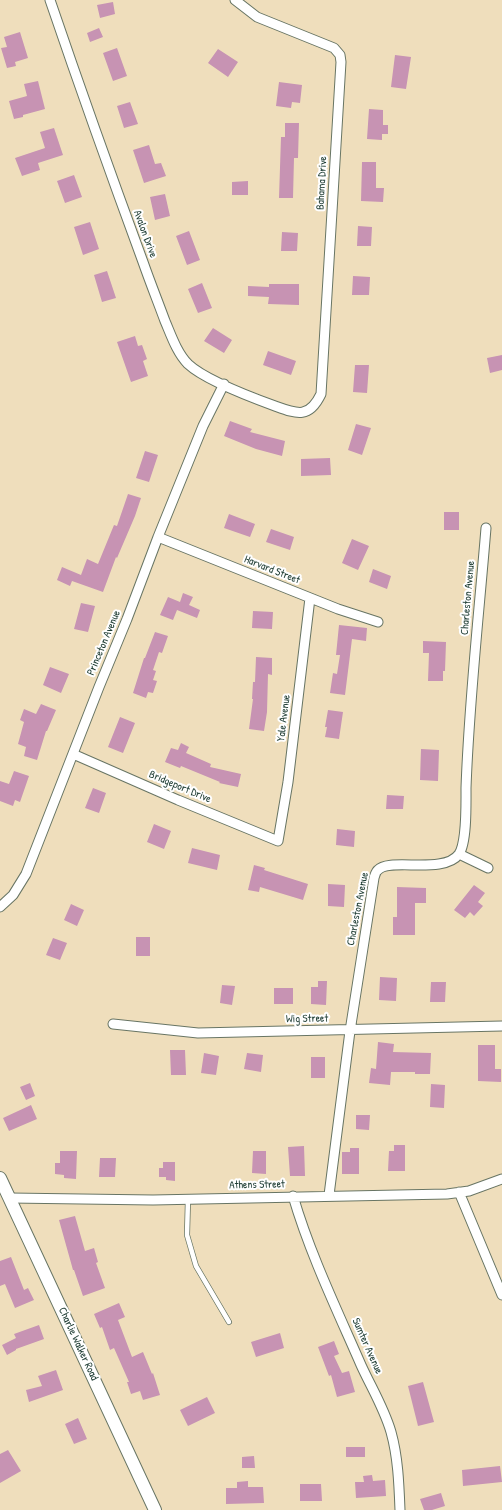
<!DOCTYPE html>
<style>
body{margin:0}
canvas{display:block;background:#efdebc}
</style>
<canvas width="502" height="1510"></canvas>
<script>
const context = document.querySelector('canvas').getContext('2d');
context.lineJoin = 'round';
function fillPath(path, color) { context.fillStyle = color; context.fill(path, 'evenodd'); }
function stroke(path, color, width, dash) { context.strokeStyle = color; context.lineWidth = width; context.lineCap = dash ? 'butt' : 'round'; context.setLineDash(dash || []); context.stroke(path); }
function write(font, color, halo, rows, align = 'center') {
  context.font = font + ' "Patrick Hand",sans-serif'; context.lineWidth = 4; context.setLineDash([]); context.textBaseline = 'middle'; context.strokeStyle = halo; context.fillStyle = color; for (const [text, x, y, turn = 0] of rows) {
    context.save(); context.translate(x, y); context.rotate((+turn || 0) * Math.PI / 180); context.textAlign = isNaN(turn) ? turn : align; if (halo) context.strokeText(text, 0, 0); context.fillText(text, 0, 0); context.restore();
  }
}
const building = new Path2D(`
 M113,2L115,14L100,18L97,5Z
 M99,28L103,37L90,42L87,33Z
 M20,32L28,58L15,62L16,66L7,68L1,48L7,47L4,37Z
 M117,48L127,76L113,81L103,53Z
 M218,49L238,62L228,77L208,63Z
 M395,55L411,57L406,89L391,87Z
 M38,81L45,109L23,115V117L14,119L9,101L27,96L24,84Z
 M279,82L302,85L300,103L292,102L291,108L276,106Z
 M130,102L138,124L124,128L117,106Z
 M369,109L383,110V125H388V134H382V140L367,139Z
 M285,123H299L298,158H294L293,198H279L281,137H285Z
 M54,128L63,155L38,163L40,170L22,176L15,158L45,148L40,132Z
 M149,145L155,164L161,163L166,176L144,183L133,150Z
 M362,162H376V188H384L383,202L361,201Z
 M74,175L82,197L65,203L57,181Z
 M248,181V195H232V182Z
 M165,194L170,216L155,220L150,197Z
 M90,222L99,249L83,255L74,227Z
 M358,226L372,227L371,246H357Z
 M189,231L200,260L187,265L176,236Z
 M282,232L298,233L297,251H281Z
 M107,271L116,298L102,302L94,275Z
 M353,276L370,277L369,295H352Z
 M202,283L212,308L198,313L188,289Z
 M269,284H299V305L268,304L269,297L248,296V286L269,287Z
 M213,328L232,340L224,353L204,341Z
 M135,336L138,346L142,345L147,359L143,361L148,376L131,382L117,342Z
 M268,351L296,361L291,375L263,365Z
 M502,355V370L490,373L487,358Z
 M355,365H369L367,393L353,392Z
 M230,421L252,429L250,432L285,441L282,456L256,449L224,436Z
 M356,424L371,428L362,455L348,450Z
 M145,451L158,455L149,482L136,478Z
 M330,458L331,475L301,476V459Z
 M128,494L141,498L135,516L117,558L116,557L103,592L72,581L70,586L57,580L62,567L81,575L87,559L98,564L114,525L117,526Z
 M444,512H459V530H444Z
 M229,514L255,524L250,537L224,528Z
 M271,529L294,537L290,550L266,542Z
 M352,539L369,546L358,570L342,563Z
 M373,569L391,576L387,589L369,582Z
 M183,593L193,597L189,605L200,610L197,618L177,610L173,620L160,615L168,597L180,602Z
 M81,603L95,606L88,632L74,629Z
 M253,611L273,612L272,629L252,628Z
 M339,625L367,628L366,641L352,639L345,695L330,693L333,673L337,674L340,655H336Z
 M155,632L168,636L162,653L159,652L153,670L156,671L153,680L157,681L153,693L148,692L146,698L133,693L144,658H145Z
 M423,641L446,642L445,671H443V681H428L429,653H423Z
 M256,657L272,658V675L268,674L267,712L264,731L249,729L253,699H252L253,682H255Z
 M50,667L69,674L61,693L43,685Z
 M41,704L56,710L47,731H46L37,760L24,756L26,747L18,744L24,722L20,720L24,709L36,714Z
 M328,710L343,712L339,739L325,737L327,727H325Z
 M120,717L135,723L123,753L108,747Z
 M181,743L189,747L186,753L211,764L210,767L241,774L238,787L219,783L220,782L181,766L180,768L165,762L171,748L178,750Z
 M421,749L439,750L438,781L420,780Z
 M14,771L29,776L20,802L15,800L13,806L0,801V781L9,784Z
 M93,788L106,793L99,813L85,808Z
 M387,795L404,796L403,809H386Z
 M154,824L171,831L164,849L147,842Z
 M337,829L355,831L354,847L336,845Z
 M192,848L220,855L217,870L188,863Z
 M254,865L265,868L264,870L308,884L303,900L260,887L259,892L248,890Z
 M328,884L345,885L344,907L328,906Z
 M474,885L485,893L478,902L483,906L474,916L470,912L465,918L454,910Z
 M397,887L426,888V903H415V935H393V917H397Z
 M71,904L84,910L77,926L64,920Z
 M136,937H150V956H136Z
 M53,938L67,943L60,960L46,955Z
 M380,977L397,978L396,1001L379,1000Z
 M318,981H327L326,1005L311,1004V987H318Z
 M431,982H446L445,1002H430Z
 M222,985L235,986L232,1005L220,1003Z
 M274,988H293V1004H274Z
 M378,1042L394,1044L393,1052L431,1053L430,1074H415V1072H391L390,1085L369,1083L371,1068L376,1069Z
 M478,1045H495V1069H501V1082L478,1081Z
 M170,1050H185L186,1075H171Z
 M204,1053L219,1056L216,1075L201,1073Z
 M247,1053L263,1055L261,1072L244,1069Z
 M311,1057H325V1078H311Z
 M30,1083L35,1096L26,1100L20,1087Z
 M431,1084L445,1085L444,1108L430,1107Z
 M31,1105L37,1119L9,1131L3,1118Z
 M356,1115H370L369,1130L356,1129Z
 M394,1145H405V1171H388L389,1151H394Z
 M304,1146L305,1176H290L288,1147Z
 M350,1148H359V1174H342V1152H350Z
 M60,1151H77L76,1179L64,1178V1175L55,1174V1163H60Z
 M253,1151H266V1174L252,1173Z
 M100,1158H116L115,1177H99Z
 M163,1162H175V1181L166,1180V1177H159V1168H163Z
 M75,1216L85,1251L94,1248L98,1262L96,1263L105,1288L83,1296L74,1270H73L59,1220Z
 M11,1257L24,1290L28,1288L34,1300L15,1308L5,1284L0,1286V1261Z
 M119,1303L125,1317L118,1320L132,1357L143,1352L152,1374L153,1373L160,1395L143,1400L140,1391L131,1394L127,1382H129L114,1348L110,1350L102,1327L100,1328L94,1314Z
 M39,1325L44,1339L16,1349V1350L7,1355L2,1345L16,1338L14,1334Z
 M280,1333L284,1348L256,1357L251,1342Z
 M334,1341L339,1354L334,1356L342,1373L349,1371L355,1392L337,1397L331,1375L329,1376L318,1347Z
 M56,1370L63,1390L29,1402L26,1390L42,1386L38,1376Z
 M423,1382L434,1422L418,1426L408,1386Z
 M207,1397L215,1413L188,1426L180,1410Z
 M78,1418L87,1439L74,1444L65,1424Z
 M346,1447H365V1457H346Z
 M8,1450L21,1471L0,1483V1454Z
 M254,1456L255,1468H242V1457Z
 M500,1466L502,1482L463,1486L462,1470Z
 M372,1475L373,1481L385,1480L386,1496L356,1498L355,1482H364L363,1476Z
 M248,1481V1487H263L264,1503L226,1504V1488H237V1482Z
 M300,1484H321L322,1501H300Z
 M441,1493L445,1506L432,1510H424L420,1499Z`);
const service = new Path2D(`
 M188,1199L187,1235L196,1266L229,1322`);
const minor = new Path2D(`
 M50,0C80,88 111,175 143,262C150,282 158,302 165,321C171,335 177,353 188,364C204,379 253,398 275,406C297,414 309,419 321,394L341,62L340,55L334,48L257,17L235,0
 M158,537L338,609L378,622
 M73,754L178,800L278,841L288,782L310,598
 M459,854L488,868
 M0,907L13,895L26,874L99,687L127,619L158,537L203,426L224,384
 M113,1024L198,1033L502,1026
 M459,1192L502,1295
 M329,1195L350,1031L374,878C375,875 376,871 378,870C389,857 444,875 459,854C467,842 466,804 466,788C469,701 479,614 486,528
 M293,1196C310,1254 337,1310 361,1365C371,1387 384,1408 391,1432C398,1457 399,1484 400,1510
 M10,1198L153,1200L447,1194L469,1191L502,1179`);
const tertiary = new Path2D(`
 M0,1178L155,1510`);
const streetNames = [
 ["Bahama Drive",322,183,-87],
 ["Avalon Drive",145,234,70],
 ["Harvard Street",272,570,22],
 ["Charleston Avenue",468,598,-85],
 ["Princeton Avenue",104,643,-67],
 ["Yale Avenue",284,718,-83],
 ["Bridgeport Drive",180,787,23],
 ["Charleston Avenue",358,909,-79],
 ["Wig Street",307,1019,-1],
 ["Athens Street",257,1185,-1],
 ["Charlie Walker Road",78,1344,65],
 ["Sumter Avenue",367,1346,66]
];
fillPath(building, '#c793b3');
stroke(service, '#687564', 6);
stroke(minor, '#687564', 11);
stroke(tertiary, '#687564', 14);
stroke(service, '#fff', 4.5);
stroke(minor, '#fff', 9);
stroke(tertiary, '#fff', 12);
write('11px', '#1f3d34', '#fff', streetNames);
</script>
